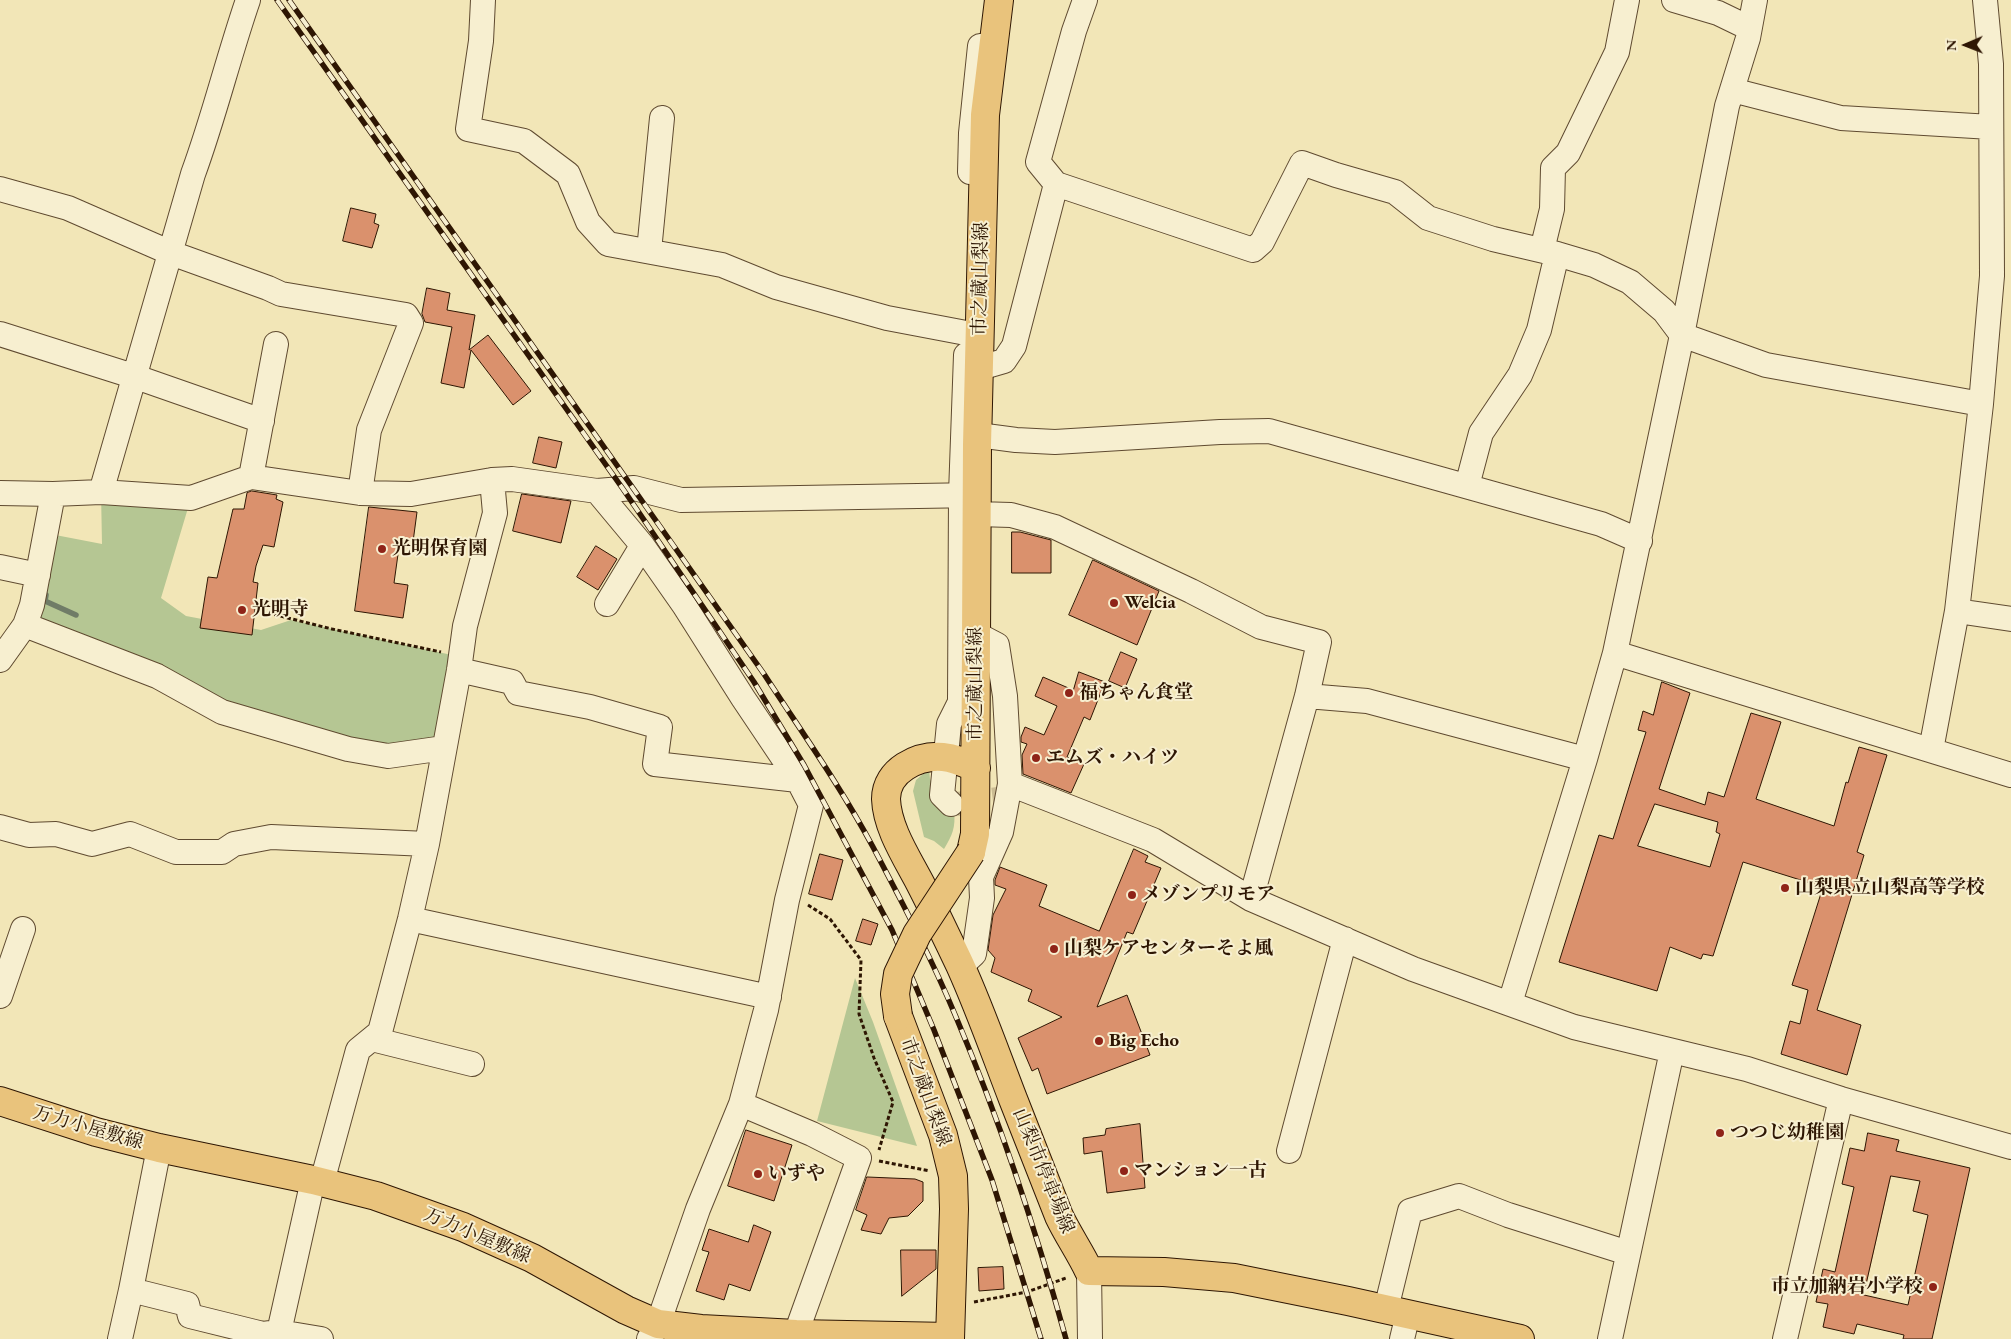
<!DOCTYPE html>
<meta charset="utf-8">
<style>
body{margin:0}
#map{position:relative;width:2011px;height:1339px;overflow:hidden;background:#f2e6b7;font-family:"EB Garamond",serif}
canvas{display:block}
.north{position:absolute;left:1941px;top:20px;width:50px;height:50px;-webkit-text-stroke:4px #f7efd0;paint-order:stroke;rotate:269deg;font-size:14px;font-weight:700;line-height:20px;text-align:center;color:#2e1603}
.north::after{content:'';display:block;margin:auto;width:18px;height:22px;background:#2e1603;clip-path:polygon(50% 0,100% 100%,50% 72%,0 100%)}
</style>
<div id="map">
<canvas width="2011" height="1339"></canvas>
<div class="north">N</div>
</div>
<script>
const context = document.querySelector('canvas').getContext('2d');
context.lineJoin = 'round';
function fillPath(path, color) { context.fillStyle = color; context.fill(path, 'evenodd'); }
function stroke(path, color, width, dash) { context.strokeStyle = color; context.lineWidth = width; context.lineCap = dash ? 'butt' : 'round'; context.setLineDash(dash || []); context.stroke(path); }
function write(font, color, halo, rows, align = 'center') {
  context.font = font + ' "EB Garamond","Noto Serif JP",serif'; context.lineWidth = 4; context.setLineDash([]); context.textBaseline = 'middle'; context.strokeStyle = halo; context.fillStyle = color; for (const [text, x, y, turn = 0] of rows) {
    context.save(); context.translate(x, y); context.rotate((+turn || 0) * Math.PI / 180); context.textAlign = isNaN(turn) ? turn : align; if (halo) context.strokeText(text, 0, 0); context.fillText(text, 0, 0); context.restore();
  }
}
const green = new Path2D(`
 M101,492L191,498L161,598L186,616L261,630L291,620L461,657L444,748L348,749L25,625L45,533L102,544Z
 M929,769L930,779L942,807L954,811C956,827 952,836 944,849L934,841L924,837L913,791L916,780Z
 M855,978L873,1022L917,1146L817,1121Z`);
const stream = new Path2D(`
 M46,595L45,601L76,615`);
const building = new Path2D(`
 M351,208L376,214L374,223L379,225L372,248L343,241Z
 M427,288L450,293L447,310L475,315L469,350L488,335L531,391L513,405L471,350L464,388L441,383L452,327L425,322L422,314Z
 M539,437L562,442L556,468L533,463Z
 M252,491L277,495L276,499L283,502L274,547L263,545L256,566L253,582L258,583L252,635L200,628L208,577L217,578L233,509H244L247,493Z
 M522,494L571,501L561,543L513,531Z
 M369,507L417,512L413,542L400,540L394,583L408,585L403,618L355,611Z
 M1012,532H1020L1051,540V573H1012Z
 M596,546L617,559L598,590L577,577Z
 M1093,560L1159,591L1137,645L1069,615Z
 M1121,652L1137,659L1125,688L1109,681Z
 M1079,672L1105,682L1090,720L1084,717L1067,757L1084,764L1071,793L1023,774L1022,755L1027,744L1021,742V737L1025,727L1044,735L1057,706L1035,696L1043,677L1073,690Z
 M1662,682L1690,693L1659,789L1705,805L1708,792L1724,797L1751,713L1781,722L1756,799L1834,826L1846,782L1848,783L1859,747L1887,755L1857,852L1864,855L1817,1010L1861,1025L1847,1075L1781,1054L1790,1021L1800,1024L1808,990L1792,985L1823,887L1743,862L1713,956L1703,954L1701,959L1670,947L1657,991L1559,962L1599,835L1613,839L1646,732L1638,730L1643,711L1653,715ZM1655,804L1718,822L1716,832L1720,834L1710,867L1638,846Z
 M1134,849L1148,856L1145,862L1161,868L1133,934L1127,932L1097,1007L1127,995L1150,1055L1047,1094L1038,1068L1032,1071L1018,1038L1062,1017L1028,1001L1032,990L991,972L995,958L988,950L993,915L1006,889L995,885V880L1000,867L1047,885L1039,906L1099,931Z
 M820,854L843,860L832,900L809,894Z
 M863,919L878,924L871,945L856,941Z
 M1140,1124L1145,1188L1107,1193L1102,1151L1084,1154L1083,1138L1105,1135L1106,1129Z
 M746,1130L792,1145L774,1201L728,1186Z
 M1868,1133L1899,1140L1896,1151L1970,1168L1932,1339H1903L1904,1335L1857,1324L1854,1334L1823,1327L1828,1304L1816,1302L1823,1269L1835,1272L1854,1187L1842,1184L1850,1148L1864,1151ZM1891,1176L1920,1181L1913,1211L1928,1215L1908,1305L1864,1295Z
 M867,1177L915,1179L923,1182V1201L908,1216L889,1218L881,1234L861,1230L867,1215L856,1210Z
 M754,1225L771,1232L750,1291L729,1284L724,1300L696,1291L709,1252L702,1250L709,1229L748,1242Z
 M901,1250H936V1269L902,1296Z
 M1003,1267L1004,1289L979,1291L978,1268Z`);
const minorTunnel = new Path2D(`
 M957,804L1007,798`);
const path = new Path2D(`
 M268,613L332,629L441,652
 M808,905L830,919L861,960L859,1014L874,1058L893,1102L879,1150
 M879,1161L930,1171
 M974,1302L1027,1292L1066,1278`);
const minor = new Path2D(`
 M483,0L481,41L468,129L524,141L568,174L588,222L608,244L722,265L776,287L887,318L966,333L980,338
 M1085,0L1074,31L1038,162L1056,184L1253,250L1262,242L1302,163L1336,175L1395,192L1428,218L1493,239L1557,254L1594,265L1630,282L1664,311L1682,335L1766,365L1981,404
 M1674,0L1718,13L1749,28
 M1732,90L1841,118L1991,127
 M970,172L971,133L980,46
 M0,189L68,208L171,253L268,288L281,294L406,315L411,323L369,430L360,493
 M1542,250L1552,209L1553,168L1568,153L1617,52L1627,0
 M649,251L662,118
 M0,334L136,377L262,421
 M980,368L1004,361L1014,346L1056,184
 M978,435L1016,440L1055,442L1220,432L1269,431L1601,524L1640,541
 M251,477L276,344
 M1467,486L1481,433L1520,375L1539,330L1557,254
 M597,491L642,545L684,605L743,698L798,780L811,805L787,900L766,1010L741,1104L698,1209L658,1324L649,1339
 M101,492L193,174C214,117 228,58 248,0
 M0,493L53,494L101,492L191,498L251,477L360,493L411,494L492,480L512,479L597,491L634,488L681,500L977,495
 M977,514L1011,515L1055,527L1191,591L1261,627L1319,642L1307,696L1251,899
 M0,567L38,575
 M607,604L642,546
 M1957,611L2011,619
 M25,625L157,676L222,712L348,749L388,756L444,748
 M1615,653L2011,775
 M0,660L25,625L32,605L53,494
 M459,670L512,682L518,693L590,707L660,727L655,764L798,780
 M1307,696L1367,701L1585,759
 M1931,750L1957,611L1981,404L1992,276L1991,64L1985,0
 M1010,784L1153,840L1251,899L1413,969L1574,1027L1747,1069L1841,1099L2011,1147
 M951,804L942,795L949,724L960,702L961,494L966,355
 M0,827L29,835L56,834L92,844L130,834L176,852H222L234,844L271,837L427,844
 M410,919L769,997
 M960,967L974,954L982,898L981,877L1001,832L1010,784L1005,696L997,645L976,634
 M0,996L23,929
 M1510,1003L1585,759L1615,653L1682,335L1727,106L1748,38L1755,0
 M372,1039L472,1064
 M741,1104L812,1134L859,1158L794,1339
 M159,1148L131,1290L187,1304L190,1316L263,1334L279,1332L321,1339
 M1289,1151L1345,939
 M322,1182L358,1050L380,1032L410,919L427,844L459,670L465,626L495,513L492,480
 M1089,1271L1090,1339
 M1386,1309L1410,1211L1459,1196L1508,1215L1628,1253
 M279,1332L313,1180
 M120,1339L131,1290
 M1402,1339L1408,1314
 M1610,1339L1672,1051
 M1785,1339L1841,1099`);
const major = new Path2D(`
 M976,768C965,763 955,758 943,757C918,755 886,770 886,799C887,828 907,858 920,883C934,910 947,938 960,965C980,1009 996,1055 1013,1099C1028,1138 1044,1177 1059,1216C1068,1235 1080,1252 1089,1271L1164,1272L1234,1278L1348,1301L1520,1339
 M971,852L975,834L977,445L985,115L999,0
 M898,1016L943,1135L953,1176L954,1209L950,1339
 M0,1101L96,1132L159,1148L313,1180L376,1196L463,1227L532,1258L626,1310L658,1324L701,1329L796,1334L950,1337`);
const rail = new Path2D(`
 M277,0L623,489L754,682L804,765L892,930L934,1030L992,1180L1041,1339
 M289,0L764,674C801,731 841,787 873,847C902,902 932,959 956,1017C1000,1121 1036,1230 1066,1339`);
const majorBridge = new Path2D(`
 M898,1016L895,994L898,974L917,934L971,852`);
const markers = [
 [382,549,5,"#8f2418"],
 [1114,603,5,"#8f2418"],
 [242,610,5,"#8f2418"],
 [1069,693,5,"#8f2418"],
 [1036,758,5,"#8f2418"],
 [1785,888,5,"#8f2418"],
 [1132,895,5,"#8f2418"],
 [1054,949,5,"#8f2418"],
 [1099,1041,5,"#8f2418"],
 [1720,1133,5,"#8f2418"],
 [1124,1171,5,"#8f2418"],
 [758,1174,5,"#8f2418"],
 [1933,1287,5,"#8f2418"]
];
const streetNames = [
 ["市之蔵山梨線",981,279,-89],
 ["市之蔵山梨線",976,684,-90],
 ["市之蔵山梨線",925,1092,70],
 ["万力小屋敷線",88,1128,16],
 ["山梨市停車場線",1043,1171,68],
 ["万力小屋敷線",477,1236,23]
];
const poiNames = [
 ["光明保育園",392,549],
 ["Welcia",1124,603],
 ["光明寺",252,610],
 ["福ちゃん食堂",1079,693],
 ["エムズ・ハイツ",1046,758],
 ["山梨県立山梨高等学校",1795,888],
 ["メゾンプリモア",1142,895],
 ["山梨ケアセンターそよ風",1064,949],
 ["Big Echo",1109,1041],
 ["つつじ幼稚園",1730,1133],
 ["マンション一古",1134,1171],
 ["いずや",768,1174],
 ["市立加納岩小学校",1923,1287,"right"]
];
fillPath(green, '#b5c693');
stroke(stream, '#707c67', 5.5);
fillPath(building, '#da916d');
stroke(building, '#2e1603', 1);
stroke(minorTunnel, '#cbbc93', 24, [24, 12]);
stroke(minor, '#5f4a30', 26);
stroke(major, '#2e1603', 30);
stroke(path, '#2e1603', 3, [4, 2.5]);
stroke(minor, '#f7efd0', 24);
stroke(major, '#e9c37c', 28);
stroke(rail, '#2e1603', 5.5);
stroke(rail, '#f7efd0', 4, [11]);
stroke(majorBridge, '#2e1603', 30, []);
stroke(majorBridge, '#e9c37c', 28);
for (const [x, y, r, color] of markers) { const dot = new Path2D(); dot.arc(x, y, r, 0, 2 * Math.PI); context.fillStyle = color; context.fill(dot); stroke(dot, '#f7efd0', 2); }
write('19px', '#2e1603', '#f7efd0', streetNames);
write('bold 19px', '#2e1603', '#f7efd0', poiNames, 'left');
</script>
